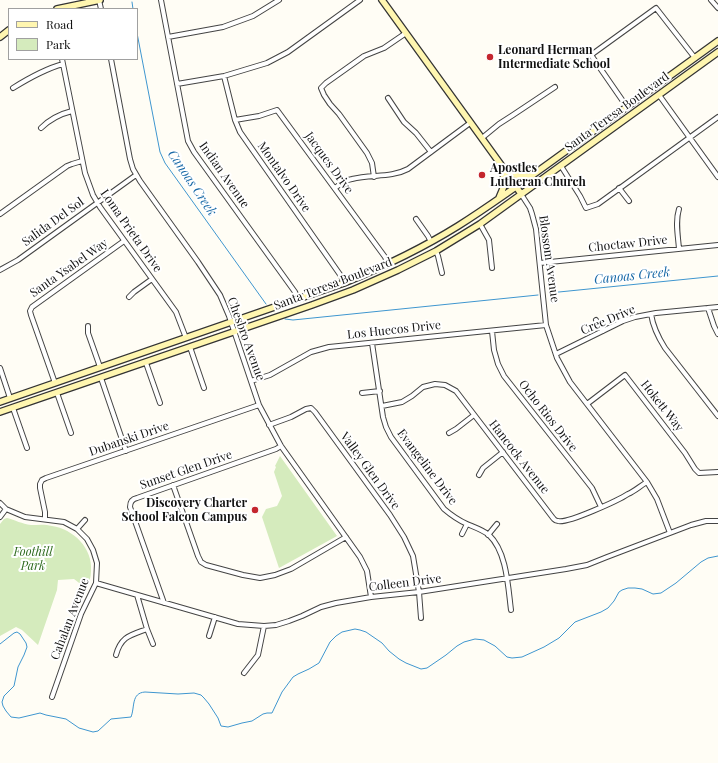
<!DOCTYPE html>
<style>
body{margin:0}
#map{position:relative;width:718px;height:763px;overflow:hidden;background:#fffdf5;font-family:"Playfair Display",serif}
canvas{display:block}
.legend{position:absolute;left:8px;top:8px;width:130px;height:52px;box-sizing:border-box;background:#fff;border:1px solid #a0a0a0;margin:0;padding:5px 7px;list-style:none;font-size:12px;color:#111}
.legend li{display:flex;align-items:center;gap:8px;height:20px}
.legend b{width:20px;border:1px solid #a0a0a0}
</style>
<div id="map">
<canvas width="718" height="763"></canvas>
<ul class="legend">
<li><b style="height:5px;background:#fff6b0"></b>Road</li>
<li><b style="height:11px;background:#d5ebbd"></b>Park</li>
</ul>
</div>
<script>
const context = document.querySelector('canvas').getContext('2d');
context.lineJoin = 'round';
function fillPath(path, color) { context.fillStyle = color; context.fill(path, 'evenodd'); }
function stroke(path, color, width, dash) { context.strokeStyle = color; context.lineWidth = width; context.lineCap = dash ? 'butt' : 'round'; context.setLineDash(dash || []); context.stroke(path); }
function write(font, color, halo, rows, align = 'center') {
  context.font = font + ' "Playfair Display",serif'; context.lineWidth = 4; context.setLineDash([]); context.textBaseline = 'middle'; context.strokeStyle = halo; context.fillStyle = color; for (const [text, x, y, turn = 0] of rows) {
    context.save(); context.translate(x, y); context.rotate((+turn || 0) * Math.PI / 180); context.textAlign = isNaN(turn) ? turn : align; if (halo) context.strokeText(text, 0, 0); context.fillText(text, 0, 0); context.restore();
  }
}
const green = new Path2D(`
 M280,456L337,536L279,568L262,517L266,509L277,506L282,496L274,472L276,467L275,466Z
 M7,518C15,520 22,524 31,525C38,525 45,524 52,526C73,529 93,548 91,571C91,577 89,583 87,589L74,579L58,580L57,590L38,645L22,630L16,627L0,636V524L4,519Z`);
const stream = new Path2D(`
 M132,2L133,9
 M137,33L160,152L165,163L266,304
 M549,293L718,276
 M285,319L293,320L538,295
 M0,644L14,633L17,632L20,634L26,643L27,647L24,655L18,667L14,686L4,696L2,702L3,706L6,711L11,717L19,718L40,713L46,715L66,719L79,728L93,732L98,731L111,719L131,717C135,707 131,693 145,692L178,694L194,693L201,695L204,698L209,704L218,718L221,726L228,727L242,723L252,721L263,714L267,713H272L282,692L293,677L298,674L309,669L319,663L330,642L336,636L342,632L355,629L360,630L366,632L382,643L389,651L399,659L406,663L421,669L427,668L446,655L457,646L464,642L475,639L484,640L495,646L507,657L512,658L522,657L544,647L559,638L575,622L601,612L608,608L614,601L619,592L622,590L628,588H635L642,589L653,594L661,593L676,583L701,562L708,558L718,556`);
const street = new Path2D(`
 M99,0L101,9
 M161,0L188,141L194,152L295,292L298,299
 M711,0L718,8
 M168,37L223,27L253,16L279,0
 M62,59L85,173L93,195L100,207L176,312L186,338
 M111,59L130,159L133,169L140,181L198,262L220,295L229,316L259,405L281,446L360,557L367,571L371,597
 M224,76L235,120L240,132L341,276L344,283
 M177,84L224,76L267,63L288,52L360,0
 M13,88C29,78 45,69 63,64
 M659,95L718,177
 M388,98L404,122L416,133L431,152
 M627,107L591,55L656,8L695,58
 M235,120L259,116L277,110L385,257L388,264
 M41,128C50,119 60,114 72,111
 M482,138L499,124L513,115L555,87
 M561,166L580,196L586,208L598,204L718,117
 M374,177L372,163L367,153L339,114L330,104L324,95L321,88L326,83L364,56L384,48L406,33
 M335,188C340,184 345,180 352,179C371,174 391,178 408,169L470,123
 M619,188L629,201
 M521,194L530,208L532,214L536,229L546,325L557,358L570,382L647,482L657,499L670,533
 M679,209C675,222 678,235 679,249
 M0,214L67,166L72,164L82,161
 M416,219L428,236L431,242
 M480,224L489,240L492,268
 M436,251L438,256L442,273
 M540,263L718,245
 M0,270L18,260L136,175
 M129,297L134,292L152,279
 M708,308L714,326L718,334
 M651,314C653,327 658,337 665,348L718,416
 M596,320L603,331
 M88,326V333L100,367
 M492,331L494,350L498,364L504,376L592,488L601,507
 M372,343L383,417L386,427L391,437L444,509C451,515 458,520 467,524C474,527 483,530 489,535C507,552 508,587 511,610
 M190,347L204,388
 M556,354L623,321L635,317L656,313L718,307
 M146,363L160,403
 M0,368L10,398
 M101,378L126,451
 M251,381L270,375L311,352L329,347L546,325
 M55,383L31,315L30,311L32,307L124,241
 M57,393L71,433
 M362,393L380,391
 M587,404L625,375L685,453L695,469L699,473L718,472
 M382,406L402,402L412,396L423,387L435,384L445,385L456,391L553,518C555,520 555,521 558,521C567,524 619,500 628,494C635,491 640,486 647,482
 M13,408L27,448
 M269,425L291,417L306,409L311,408L315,412L390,515L404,537L413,556L419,592L421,618
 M449,433L456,429L474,415
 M479,475L483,468L503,452
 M173,485L198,556L201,562L206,565L243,575L260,578L275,575L291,569L346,537
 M0,503L6,509L25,517L64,522L77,529L87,539L93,550L97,563L96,583L81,614L52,697
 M0,517L6,509
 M45,519V512L40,488V484L42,480L46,478L259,405
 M77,529L85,520
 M462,534L467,524
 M488,535L497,524
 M96,583L238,624L264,626L276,625L289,621L302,616L321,607L336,603L371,597L419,592L566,569L587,565L607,557L691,525L706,521H718
 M137,595L147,629L153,644
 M164,603L130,507C130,502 132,499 137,498L276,449L281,446
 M209,636L215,617
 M116,655C121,636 131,635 147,629
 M244,673L258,655L264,626`);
const secondary = new Path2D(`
 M382,0L512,180L521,194
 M57,9L100,0
 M0,37L9,30
 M507,171L518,176H530
 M499,198L504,186L505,182L501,166
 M0,402L344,283C383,267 421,249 458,226C496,202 533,175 570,148C619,112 669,77 718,41
 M0,412L312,305L353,290L398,270L436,251L480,224L718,52`);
const markers = [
 [490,57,4,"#c4262e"],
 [482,175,4,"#c4262e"],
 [255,510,4,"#c4262e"]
];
const poiNames = [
 ["Leonard Herman",498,50],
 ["Intermediate School",498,64],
 ["Apostles",490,168],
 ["Lutheran Church",490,182],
 ["Discovery Charter",247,503,"right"],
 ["School Falcon Campus",247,517,"right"]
];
const streetNames = [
 ["Santa Teresa Boulevard",617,112,-36],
 ["Jacques Drive",329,163,54],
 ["Indian Avenue",224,175,55],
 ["Montalvo Drive",284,177,55],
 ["Salida Del Sol",53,222,-36],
 ["Loma Prieta Drive",131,231,55],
 ["Choctaw Drive",628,244,-6],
 ["Blossom Avenue",549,259,82],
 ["Santa Ysabel Way",69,268,-35],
 ["Santa Teresa Boulevard",333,284,-21],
 ["Cree Drive",608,320,-23],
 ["Los Huecos Drive",394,330,-6],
 ["Chesbro Avenue",246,339,70],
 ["Hokett Way",662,406,52],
 ["Ocho Rios Drive",548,416,52],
 ["Dubanski Drive",129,439,-19],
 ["Hancock Avenue",519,457,52],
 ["Evangeline Drive",427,467,53],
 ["Sunset Glen Drive",186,470,-19],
 ["Valley Glen Drive",370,471,54],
 ["Colleen Drive",405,583,-7],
 ["Cahalan Avenue",70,619,-69]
];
const parkNames = [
 ["Foothill",33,552],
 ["Park",33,566]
];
const waterNames = [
 ["Canoas Creek",192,183,56],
 ["Canoas Creek",632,276,-6]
];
fillPath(green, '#d5ebbd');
stroke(stream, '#3f96cf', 1);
stroke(street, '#444', 6);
stroke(secondary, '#333', 8);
stroke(street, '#fff', 4);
stroke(secondary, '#fff6b0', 5.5);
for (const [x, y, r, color] of markers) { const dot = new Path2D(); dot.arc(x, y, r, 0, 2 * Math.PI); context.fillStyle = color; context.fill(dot); stroke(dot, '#fff', 1.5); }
write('bold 12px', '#111', '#fff', poiNames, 'left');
write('12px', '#111', '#fff', streetNames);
write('italic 12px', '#2f6b1f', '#fff', parkNames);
write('italic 13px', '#1768a6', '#fff', waterNames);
</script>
